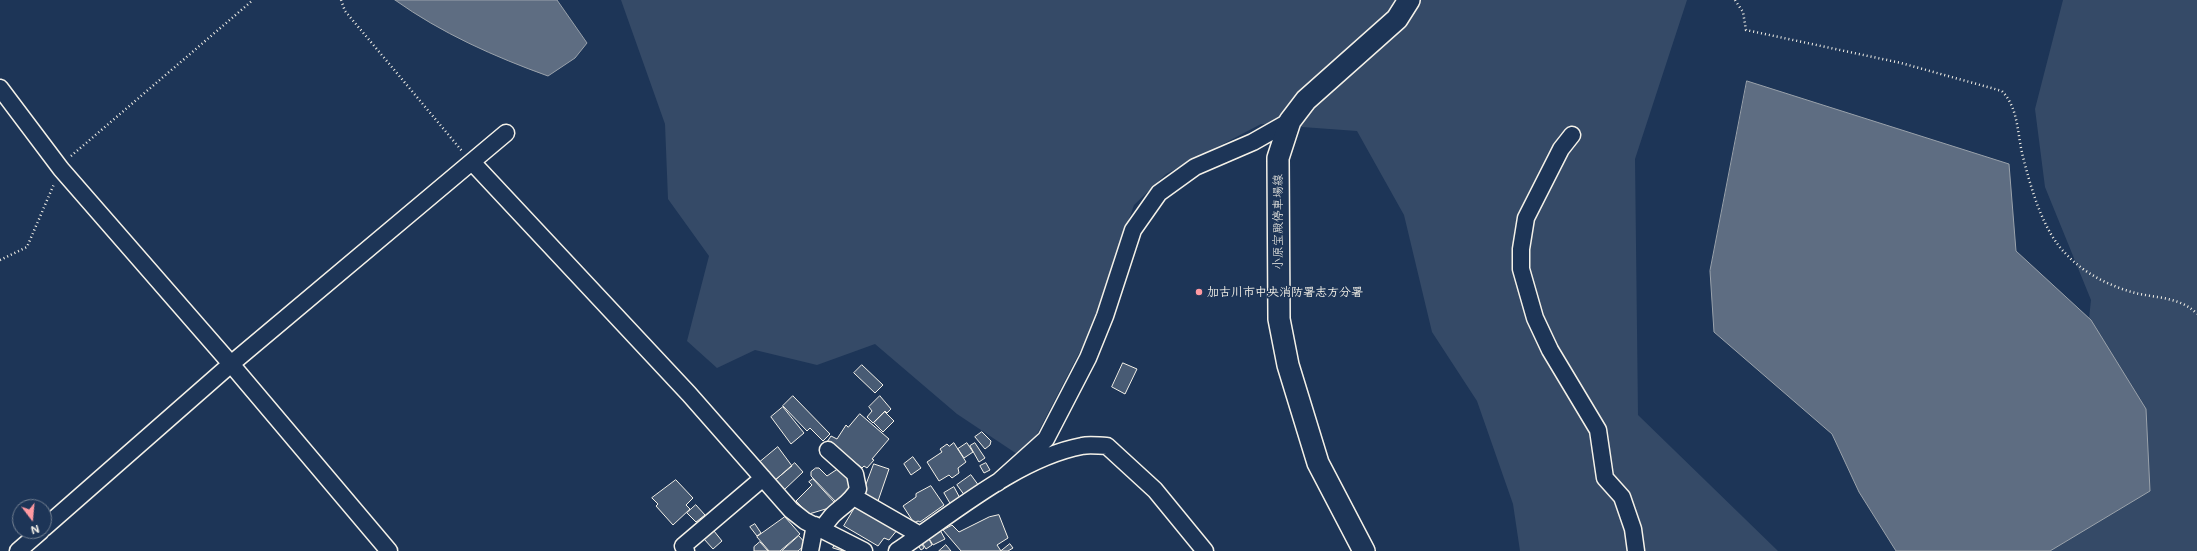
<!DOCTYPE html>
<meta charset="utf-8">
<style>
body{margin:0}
#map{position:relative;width:2197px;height:551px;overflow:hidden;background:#1d3557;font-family:Mali,sans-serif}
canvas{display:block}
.north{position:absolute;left:12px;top:499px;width:40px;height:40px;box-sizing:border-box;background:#1d3557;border:1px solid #738091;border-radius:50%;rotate:164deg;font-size:11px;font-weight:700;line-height:16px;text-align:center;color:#f4f1e8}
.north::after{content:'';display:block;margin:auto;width:14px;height:18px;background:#ff9aa2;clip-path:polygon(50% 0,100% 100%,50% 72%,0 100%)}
</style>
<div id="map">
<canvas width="2197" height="551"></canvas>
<div class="north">N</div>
</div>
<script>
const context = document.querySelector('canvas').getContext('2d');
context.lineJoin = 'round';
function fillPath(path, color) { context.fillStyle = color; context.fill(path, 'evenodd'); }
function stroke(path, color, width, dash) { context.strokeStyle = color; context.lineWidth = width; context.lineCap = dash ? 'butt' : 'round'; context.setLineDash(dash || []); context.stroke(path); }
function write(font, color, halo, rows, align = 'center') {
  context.font = font + ' Mali,"Klee One",sans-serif'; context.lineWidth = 3; context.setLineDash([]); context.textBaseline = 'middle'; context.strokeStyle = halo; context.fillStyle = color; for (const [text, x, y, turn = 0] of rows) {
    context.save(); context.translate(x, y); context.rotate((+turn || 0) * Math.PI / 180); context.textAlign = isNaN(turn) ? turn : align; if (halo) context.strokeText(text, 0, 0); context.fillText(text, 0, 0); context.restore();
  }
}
const green = new Path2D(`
 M621,0H1687L1635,159L1638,415L1778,551H1520L1513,504L1477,401L1432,332L1404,215L1357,131L1261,124L1166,174L1134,205L1087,338L1036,436L1017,454L957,414L875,344L817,365L755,350L717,368L687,341L709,256L668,199L665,124Z
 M2063,0H2197V551H2025L2077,430L2091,300L2045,187L2035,109Z`);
const water = new Path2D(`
 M395,0H557L587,43L575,58L548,76C495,57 441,33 395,0Z
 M1747,81L2009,164L2016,251L2091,320L2146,409L2150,491L2050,551H1896L1859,492L1832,434L1714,332L1710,271Z`);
const building = new Path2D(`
 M1123,363L1137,369L1125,394L1112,387Z
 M862,365L883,385L875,393L854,373Z
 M793,396L830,434L823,441L810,428L807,431L783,406Z
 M880,396L891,409L887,413L885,411L873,423L867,417L872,411L869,407Z
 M783,407L804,433L791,444L771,417Z
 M885,412L894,421L883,432L874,423Z
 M860,414L889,439L872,459L874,460L867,468L864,466L862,468L851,459L849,461L827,442L831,436L837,439L846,425L848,427Z
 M982,432L991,441L990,445L985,449L975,437Z
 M954,443L966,462L958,468L959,473L952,478L949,475L939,481L927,462L942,452L940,449L947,444L949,446Z
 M967,443L973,452L964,458L958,449Z
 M975,443L985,458L979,462L970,446Z
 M778,447L792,466L775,480L760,462Z
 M913,457L921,468L911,475L904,464Z
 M795,463L803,472L784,490L775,481Z
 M986,463L990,470L984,473L980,466Z
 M874,464L889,469L878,501L862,496Z
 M816,468H819L827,476L839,468L851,481L852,486L847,490L849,492L837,503L811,476V472Z
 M971,475L979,486L965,496L957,485Z
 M813,479L835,503L829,508L809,514L796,501L812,485L809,482Z
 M676,480L693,498L686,505L690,509L673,525L656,506L658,504L652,498Z
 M931,486L944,505L920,522L918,521L914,523L903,506L916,497V494Z
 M954,487L961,500L951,505L944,493Z
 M696,505L705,515L696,522L687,513Z
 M856,506L898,529L889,540L884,538L878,546L844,526Z
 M999,515L1008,538L997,545L1001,551H961L943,530L952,525L959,532L989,517Z
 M785,517L800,534L780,551H769L757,537Z
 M755,524L761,533L757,536L750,527Z
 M940,530L945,539L933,545L928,537Z
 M714,531L722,541L713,549L704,539Z
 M799,536L806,544L798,551H782Z
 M928,537L932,545L926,549L921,541Z
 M760,542L768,551H754V547Z
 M921,542L924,548L921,550L917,544Z
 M836,543L845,547L843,551L833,548Z
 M1010,544L1013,548L1008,551H1001Z
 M946,545L951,551H939Z`);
const path = new Path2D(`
 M341,0L345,11L462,151
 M1735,0L1743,12L1746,30L1901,63L2002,91C2019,109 2017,134 2023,157C2031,188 2043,232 2067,255C2085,274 2110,286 2135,293C2156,298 2181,297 2197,314
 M71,156L253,0
 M0,260L27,247L54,184`);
const minor = new Path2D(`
 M0,88L61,169L231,364L389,551
 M1572,135L1561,149L1526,218L1521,249V269L1535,318L1550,350L1598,430L1605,478L1622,497L1633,529L1636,551
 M472,162L689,394L791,510L805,521L864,551
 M997,483L1046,439L1088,358L1105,316L1133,230L1159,193L1195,167L1253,142L1290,121
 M854,497L920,535
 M44,528L231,364L506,133
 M823,529C832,509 849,507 858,489L855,474L828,450
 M18,551L41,531
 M686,551L683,546L763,478
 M810,551L815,525
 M897,551C951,515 1018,458 1082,446C1090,444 1099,446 1107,446L1155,490L1205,551`);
const major = new Path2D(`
 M1364,551L1318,463L1288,365L1279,319L1278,158L1290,121L1306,100L1397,19L1409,0`);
const markers = [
 [1199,292,4,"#ff9aa2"]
];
const streetNames = [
 ["小原宝殿停車場線",1278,222,-90]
];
const poiNames = [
 ["加古川市中央消防署志方分署",1207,292]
];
fillPath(green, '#354a67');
fillPath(water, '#5e6d82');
stroke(water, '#9aa2ab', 1);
fillPath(building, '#485b74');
stroke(building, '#f4f1e8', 1);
stroke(minor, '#f4f1e8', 19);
stroke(major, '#f4f1e8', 24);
stroke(path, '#f4f1e8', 2.5, [1, 3]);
stroke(minor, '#1d3557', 16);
stroke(major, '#1d3557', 21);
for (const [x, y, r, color] of markers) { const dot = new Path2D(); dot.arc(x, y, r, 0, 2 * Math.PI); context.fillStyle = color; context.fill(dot); stroke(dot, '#1d3557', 1.5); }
write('12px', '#f4f1e8', '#1d3557', streetNames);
write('bold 12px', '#f4f1e8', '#1d3557', poiNames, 'left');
</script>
